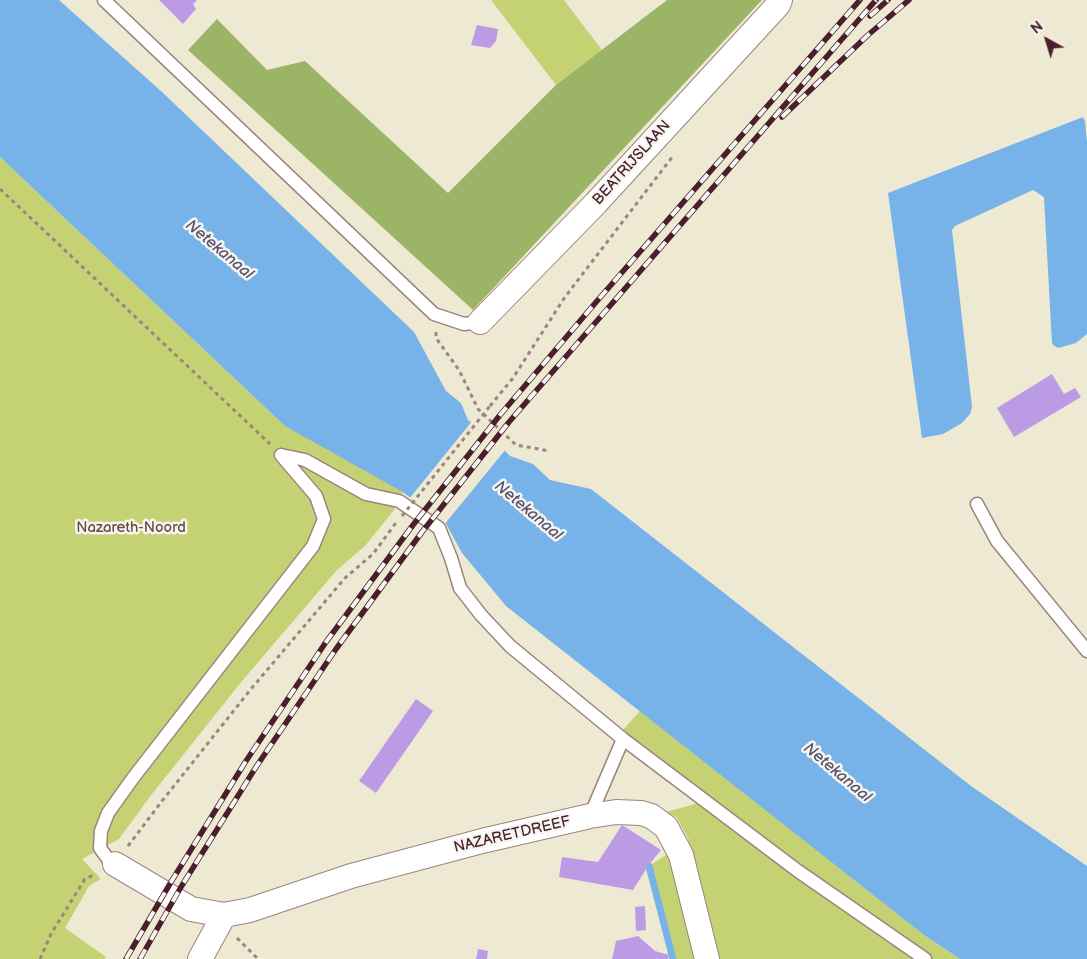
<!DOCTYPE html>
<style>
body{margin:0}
#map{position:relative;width:1087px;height:959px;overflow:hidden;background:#ede9d3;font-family:"Balsamiq Sans",sans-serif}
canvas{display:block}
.north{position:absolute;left:1022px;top:15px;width:50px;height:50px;-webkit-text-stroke:4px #f6f6f2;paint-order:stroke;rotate:321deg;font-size:14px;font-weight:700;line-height:20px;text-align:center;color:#4a1f2b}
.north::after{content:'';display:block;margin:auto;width:18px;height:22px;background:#4a1f2b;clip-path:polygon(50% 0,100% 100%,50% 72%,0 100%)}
</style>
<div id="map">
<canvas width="1087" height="959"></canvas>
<div class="north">N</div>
</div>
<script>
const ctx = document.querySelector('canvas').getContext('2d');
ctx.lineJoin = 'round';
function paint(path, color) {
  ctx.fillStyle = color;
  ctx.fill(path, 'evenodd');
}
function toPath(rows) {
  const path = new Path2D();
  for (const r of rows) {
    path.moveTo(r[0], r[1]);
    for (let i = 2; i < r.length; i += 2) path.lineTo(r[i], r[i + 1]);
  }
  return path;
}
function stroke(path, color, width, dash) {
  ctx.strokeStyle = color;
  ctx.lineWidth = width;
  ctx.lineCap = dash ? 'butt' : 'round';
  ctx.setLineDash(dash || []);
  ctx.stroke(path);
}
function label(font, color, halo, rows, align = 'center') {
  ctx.font = font + ' "Balsamiq Sans",sans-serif';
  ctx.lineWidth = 5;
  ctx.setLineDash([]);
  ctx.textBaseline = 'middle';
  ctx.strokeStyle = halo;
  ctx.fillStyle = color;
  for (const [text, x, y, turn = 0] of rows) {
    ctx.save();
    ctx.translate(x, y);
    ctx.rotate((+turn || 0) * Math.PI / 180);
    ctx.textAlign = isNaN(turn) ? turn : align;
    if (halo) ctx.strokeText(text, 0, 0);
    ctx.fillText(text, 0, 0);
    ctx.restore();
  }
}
paint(toPath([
 [491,0,564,0,602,50,556,85],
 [0,157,285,426,406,486,394,510,365,546,337,570,242,681,152,794,119,839,82,859,101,879,89,886,65,928,106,957,104,959,0,959],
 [640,711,924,935,960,959,673,959,649,866,689,840,677,818,666,812,710,800,622,731]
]), '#c5d273');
paint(toPath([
 [667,0,762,0,473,310,188,50,217,19,267,70,305,61,448,193,556,85]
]), '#9cb465');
paint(toPath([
 [0,0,59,0,162,92,414,332,446,391,461,403,468,420,491,437,510,456,533,464,550,480,591,489,971,786,1087,866,1087,959,960,959,924,935,506,606,462,553,445,522,401,491,285,426,0,157],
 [1083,117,1085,121,1087,142,1087,334,1076,343,1058,348,1052,344,1044,197,1033,190,955,226,952,230,972,407,970,414,962,423,943,434,922,438,888,193]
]), '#77b2e8');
paint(toPath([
 [473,420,492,435,506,449,444,525,409,499]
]), '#ede9d3');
stroke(toPath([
 [649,866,673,959]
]), '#77b2e8', 7);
paint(toPath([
 [159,0,197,0,193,4,196,9,183,24],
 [477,25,498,29,496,41,490,48,471,45],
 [1052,374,1064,394,1075,388,1081,397,1014,437,997,408],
 [416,699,433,711,376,793,359,781],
 [622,825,661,850,648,866,633,890,559,877,562,857,598,862],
 [645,906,646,930,636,931,635,907],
 [638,936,655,951,669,955,668,959,612,959,616,941],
 [478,949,488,951,487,959,476,959]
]), '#bc9be5');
const lane = toPath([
 [104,0,434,314,464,324,480,322],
 [281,455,305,460,366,494,399,501,439,528,451,558,460,588,481,615,510,646,623,739,798,871,925,959],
 [977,504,997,541,1087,651],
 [590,816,623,739],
 [115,864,108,859,100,848,101,831,108,813,133,778,313,546,324,519,316,496,281,455]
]);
const street = toPath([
 [480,322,596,203,778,5,780,0],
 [115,864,191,909,224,915,250,910,351,876,482,841,590,816,616,812,641,813,651,816,666,827,681,855,707,959],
 [200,959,224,915]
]);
stroke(lane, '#9c847f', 15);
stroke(street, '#9c847f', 26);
stroke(toPath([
 [0,189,270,444],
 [436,332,436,338,459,370,478,409,516,445,550,451],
 [490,406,513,378,565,297,673,156],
 [128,846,162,801,251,689,345,578,373,554,398,520],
 [237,938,258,959],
 [40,959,51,934,85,879,96,874]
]), '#9c847f', 3, [4, 4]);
stroke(lane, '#fff', 12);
stroke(street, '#fff', 24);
const rail = toPath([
 [870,16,888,0],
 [782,117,868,35,909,0],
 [126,959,171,882,246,761,326,642,413,525,500,415,597,301,860,0],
 [140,959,181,887,256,767,336,649,422,532,509,422,876,0]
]);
stroke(rail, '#4a1f2b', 5.5);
stroke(rail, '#f6f6f2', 4, [11]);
stroke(toPath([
 [402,516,490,406]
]), '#9c847f', 3, [4, 4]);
label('15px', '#4a1f2b', '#f6f6f2', [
 ["BEATRIJSLAAN",632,163,-48],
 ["NAZARETDREEF",512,835,-13]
]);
label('15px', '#694c3d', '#f6f6f2', [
 ["Nazareth-Noord",131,528]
]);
label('italic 16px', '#5a526d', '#f6f6f2', [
 ["Netekanaal",219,250,40],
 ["Netekanaal",528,511,40],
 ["Netekanaal",837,773,40]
]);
</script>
